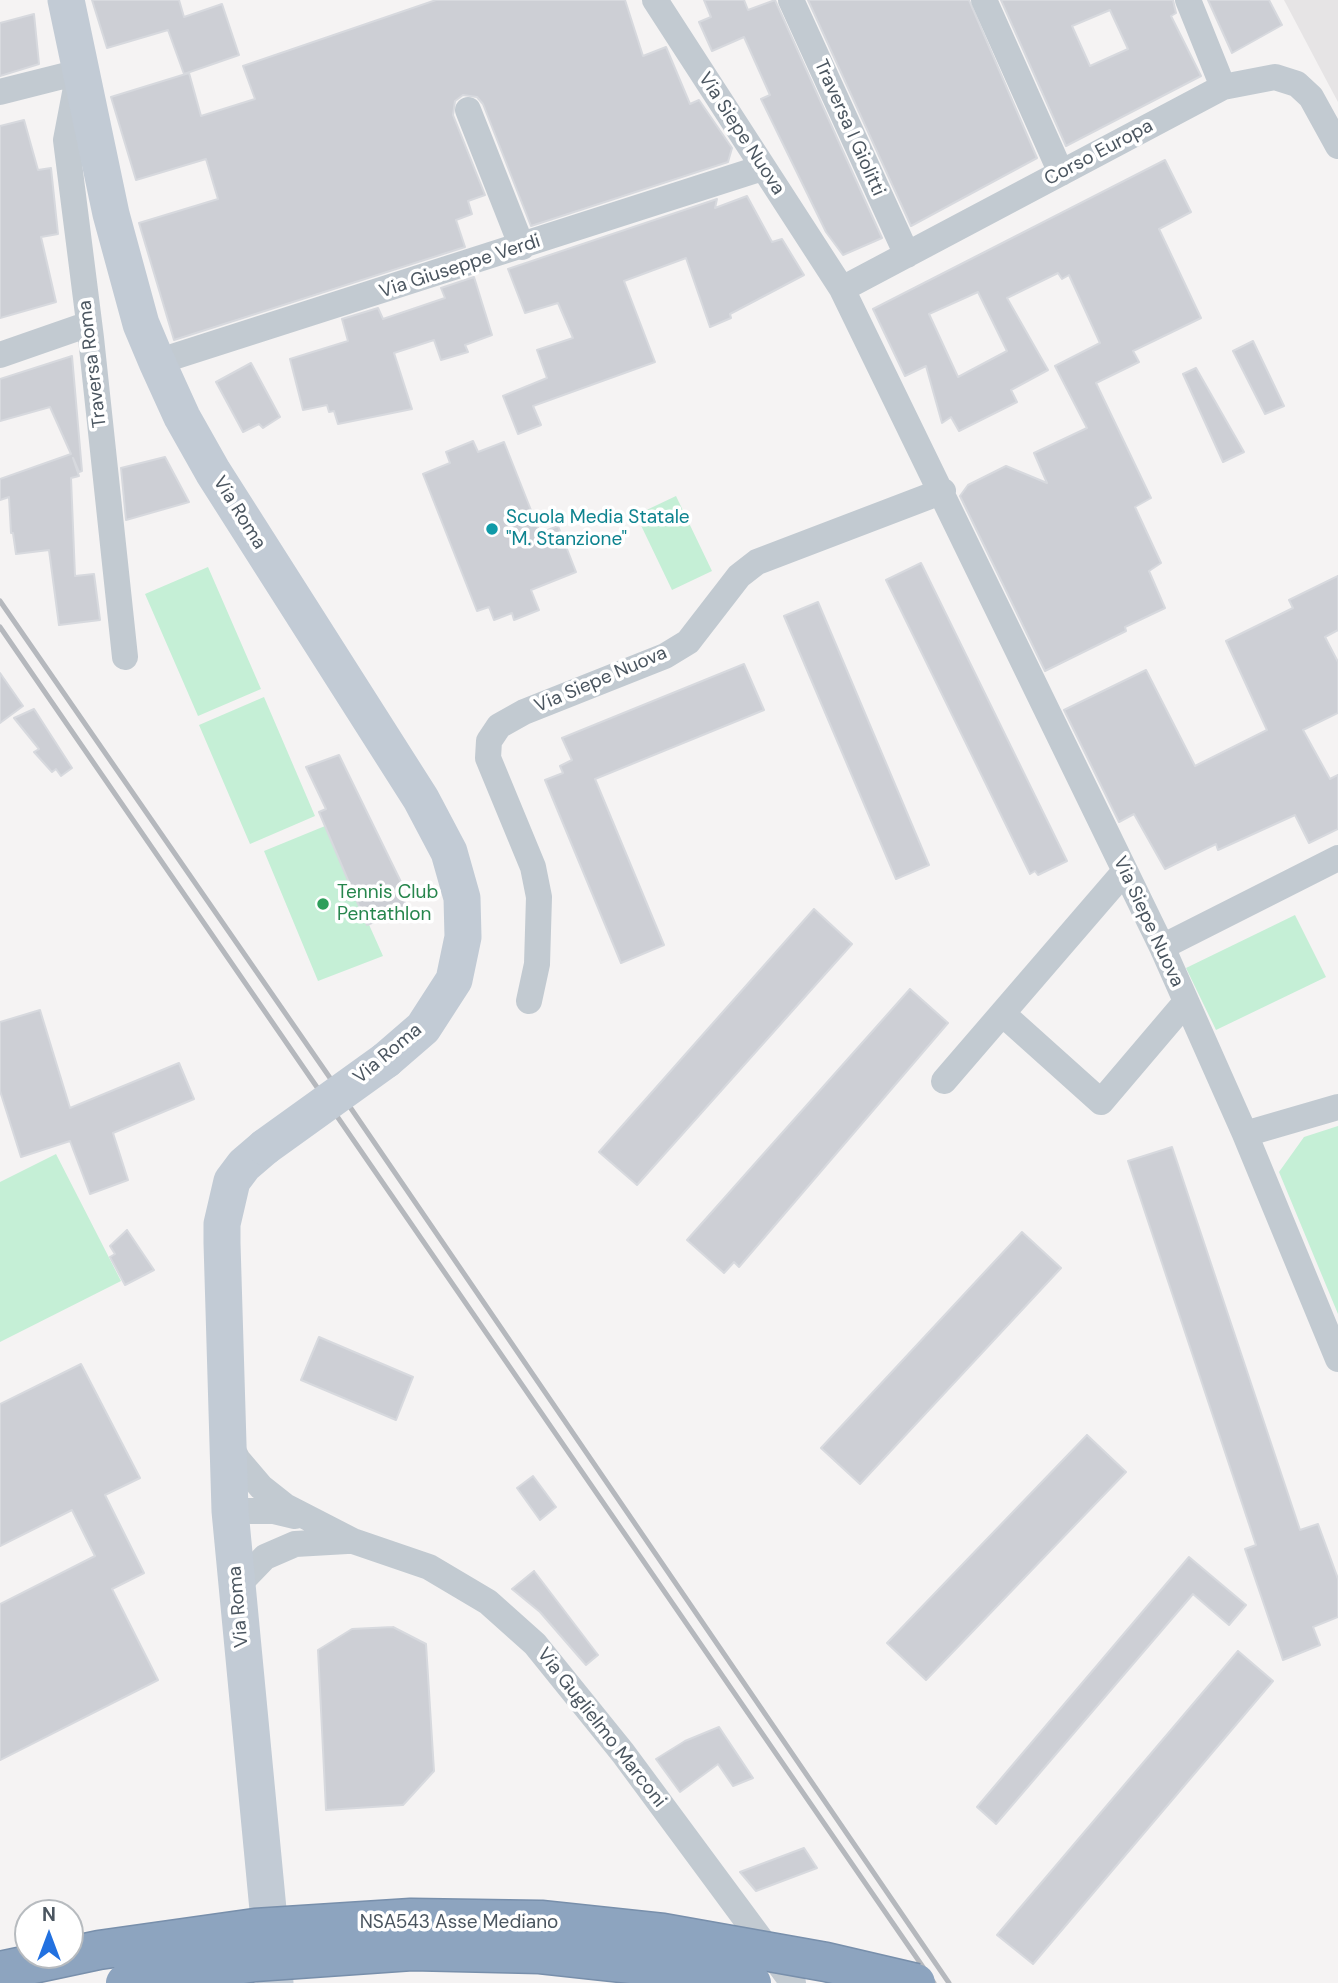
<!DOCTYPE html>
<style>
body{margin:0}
#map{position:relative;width:1338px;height:1983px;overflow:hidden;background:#f5f3f3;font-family:"DM Sans",sans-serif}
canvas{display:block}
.north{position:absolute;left:14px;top:1899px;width:70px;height:70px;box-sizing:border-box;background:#fff;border:2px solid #b7bbbf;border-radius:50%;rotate:0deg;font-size:19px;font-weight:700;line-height:28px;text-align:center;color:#4b5660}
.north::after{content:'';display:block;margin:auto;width:24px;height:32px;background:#2271e0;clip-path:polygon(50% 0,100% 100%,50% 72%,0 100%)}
</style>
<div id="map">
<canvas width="1338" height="1983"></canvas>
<div class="north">N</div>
</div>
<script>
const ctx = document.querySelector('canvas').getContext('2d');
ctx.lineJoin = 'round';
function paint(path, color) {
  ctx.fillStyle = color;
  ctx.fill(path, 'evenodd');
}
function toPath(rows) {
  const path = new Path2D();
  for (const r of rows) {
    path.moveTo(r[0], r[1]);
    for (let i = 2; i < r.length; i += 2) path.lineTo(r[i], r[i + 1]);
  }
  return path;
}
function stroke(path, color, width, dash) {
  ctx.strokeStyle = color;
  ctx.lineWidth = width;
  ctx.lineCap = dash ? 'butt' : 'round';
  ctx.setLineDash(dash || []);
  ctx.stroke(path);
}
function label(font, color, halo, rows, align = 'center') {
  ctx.font = font + ' "DM Sans",sans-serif';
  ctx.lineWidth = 7;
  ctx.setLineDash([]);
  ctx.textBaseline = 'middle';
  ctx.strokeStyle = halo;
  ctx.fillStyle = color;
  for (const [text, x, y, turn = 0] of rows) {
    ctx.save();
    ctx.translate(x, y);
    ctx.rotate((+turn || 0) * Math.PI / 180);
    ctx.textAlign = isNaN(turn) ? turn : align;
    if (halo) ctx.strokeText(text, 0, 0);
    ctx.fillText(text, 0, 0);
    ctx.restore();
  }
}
paint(toPath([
 [1284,0,1338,0,1338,102,1322,72]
]), '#e6e4e5');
paint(toPath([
 [676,496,712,571,672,590,636,515],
 [208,567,261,689,198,716,145,594],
 [264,697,315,816,250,844,199,725],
 [325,826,383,956,318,981,264,851],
 [1295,915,1326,977,1216,1030,1186,968],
 [1338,1126,1338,1314,1279,1172,1304,1137],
 [56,1154,121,1281,0,1342,0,1182]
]), '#c5efd6');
const building = toPath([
 [92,0,179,0,184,17,222,4,239,55,184,74,168,30,107,48,92,0],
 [436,0,625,0,643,56,666,47,690,104,699,100,732,148,728,162,531,226,483,104,477,97,463,95,455,101,453,115,485,195,468,201,472,214,456,220,465,247,174,340,139,223,218,199,206,159,136,180,111,97,189,73,201,116,255,99,243,66,436,0],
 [704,0,744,0,748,10,775,0,882,238,843,255,826,232,761,99,770,95,744,37,712,51,699,22,711,17,704,0],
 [808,0,969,0,1037,158,911,226,808,0],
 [1001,0,1173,0,1176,13,1171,16,1201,76,1066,146,1001,0],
 [1110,10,1128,49,1090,66,1072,26,1110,10],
 [1208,0,1269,0,1282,25,1232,53,1208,0],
 [34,14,39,64,0,76,0,23,34,14],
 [24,120,38,170,51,168,58,234,41,237,56,302,0,318,0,126,24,120],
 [1165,160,1191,212,1159,229,1201,318,1133,351,1139,362,1096,383,1151,498,1135,507,1161,563,1149,571,1165,608,1125,627,1126,631,1045,671,960,496,968,485,1006,466,1047,483,1034,453,1087,428,1055,366,1100,343,1069,275,1062,279,1058,273,1007,298,1048,370,1011,390,1017,402,959,431,951,417,942,423,926,366,905,376,873,309,1165,160],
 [978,292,1007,351,958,377,929,314,978,292],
 [747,196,772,242,782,239,804,275,730,314,731,318,710,327,686,258,624,281,655,362,533,406,541,425,518,434,503,396,547,378,537,350,573,338,558,303,525,313,508,269,717,199,715,208,747,196],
 [474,277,492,335,465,345,468,352,441,360,434,340,394,353,412,409,338,424,334,411,329,412,327,405,303,410,290,359,348,341,342,319,378,308,383,319,445,298,441,288,474,277],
 [1253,341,1284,406,1265,414,1233,351,1253,341],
 [72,356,82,471,79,472,73,458,79,476,71,478,75,576,94,574,100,620,59,625,49,550,16,554,13,533,11,533,9,497,0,500,0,479,71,454,50,407,0,421,0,379,72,356],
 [251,363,280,417,263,428,259,424,243,432,216,382,251,363],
 [1196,368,1244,452,1223,462,1183,374,1196,368],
 [473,441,478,452,504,442,540,533,558,526,576,572,531,590,539,610,514,620,512,613,494,620,489,607,477,611,423,474,450,463,446,452,473,441],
 [165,457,189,502,126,520,121,468,165,457],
 [921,563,1067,861,1038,875,1035,871,1030,874,886,580,921,563],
 [1338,576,1338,630,1325,637,1338,662,1338,713,1303,730,1330,779,1338,775,1338,829,1309,843,1295,815,1218,850,1216,844,1165,869,1134,814,1119,822,1064,710,1146,670,1195,766,1267,730,1226,641,1293,608,1289,600,1338,576],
 [818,602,929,865,896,879,784,616,818,602],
 [744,664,764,710,595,779,664,945,621,963,545,780,563,773,560,766,572,760,562,738,744,664],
 [0,673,23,706,0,723,0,673],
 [34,709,72,768,61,776,56,769,52,772,34,752,39,749,14,718,34,709],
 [339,755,401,882,406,909,367,925,319,812,326,809,306,767,339,755],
 [814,909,852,944,637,1185,599,1152,814,909],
 [910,989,948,1023,739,1267,734,1262,724,1273,687,1240,910,989],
 [40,1010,70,1108,179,1063,194,1099,113,1133,128,1180,90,1194,70,1141,21,1157,0,1091,0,1022,40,1010],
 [1172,1147,1300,1530,1318,1524,1338,1579,1338,1617,1313,1627,1320,1645,1283,1660,1245,1549,1256,1545,1128,1161,1172,1147],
 [127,1230,154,1270,125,1285,110,1257,115,1254,110,1246,127,1230],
 [1022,1232,1061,1268,860,1484,821,1448,1022,1232],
 [319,1337,413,1377,396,1420,301,1380,319,1337],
 [81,1364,140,1478,105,1495,144,1573,112,1589,158,1680,0,1760,0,1604,95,1556,72,1510,0,1546,0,1404,81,1364],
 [1087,1435,1126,1472,926,1680,887,1643,1087,1435],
 [533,1476,556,1507,540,1520,517,1488,533,1476],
 [1189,1557,1246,1605,1229,1625,1193,1594,996,1824,977,1807,1189,1557],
 [534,1571,598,1655,586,1665,540,1612,512,1589,534,1571],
 [393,1627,426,1644,434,1771,403,1805,326,1810,318,1650,352,1629,393,1627],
 [1238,1651,1273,1681,1033,1964,997,1935,1238,1651],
 [719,1727,753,1778,733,1786,718,1764,680,1792,656,1759,685,1741,719,1727],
 [804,1848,817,1868,756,1891,740,1872,804,1848]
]);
paint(building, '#cdcfd5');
stroke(building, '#d7d9de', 2);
stroke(toPath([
 [655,0,842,289,1162,947,1245,1134,1338,1359],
 [791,0,907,255],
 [984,0,1061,173],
 [1188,0,1223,87],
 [0,92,79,72,66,140,91,338,125,657],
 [468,110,522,247],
 [842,289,1223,87,1275,77,1297,84,1311,97,1338,146],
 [0,355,89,324],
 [157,362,762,168],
 [1162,947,1338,858],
 [529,1001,537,964,539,897,533,867,488,758,489,741,499,726,524,712,665,656,688,642,739,576,757,562,943,491],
 [1004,1015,1101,1102,1186,1002],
 [944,1081,1125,871],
 [1245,1134,1338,1107],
 [228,1441,238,1460,261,1487,285,1506,353,1541,429,1567,488,1602,535,1644,623,1753,793,1983],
 [230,1511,274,1511,295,1516],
 [237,1586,265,1557,295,1544,347,1541]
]), '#c2cad1', 26);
stroke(toPath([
 [66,0,111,214,141,324,157,362,182,417,213,472,421,799,449,852,462,898,463,937,454,980,423,1028,386,1060],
 [265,1147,244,1165,232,1181,222,1224,222,1243,230,1511,275,1983]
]), '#c2cbd5', 37);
stroke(toPath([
 [0,601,337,1088,949,1983],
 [0,627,934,1983]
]), '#b5b8bd', 5);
const highwayBridge = toPath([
 [0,1971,99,1950,255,1928,411,1918,541,1920,663,1933,826,1962,916,1983],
 [125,1983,255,1962,412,1951,540,1954,658,1967,752,1983]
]);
stroke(highwayBridge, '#788fab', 41, []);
stroke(toPath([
 [265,1147,386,1060]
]), '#c2cbd5', 37);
stroke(highwayBridge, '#8da4bf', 38);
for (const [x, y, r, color] of [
 [492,529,7,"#0f9aa8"],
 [323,904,7,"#2e9e5b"]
]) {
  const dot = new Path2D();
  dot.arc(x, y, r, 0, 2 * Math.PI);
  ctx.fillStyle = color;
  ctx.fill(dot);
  stroke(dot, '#fff', 2.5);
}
label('19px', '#4b5660', '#fff', [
 ["Traversa I Giolitti",849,128,66],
 ["Via Siepe Nuova",741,134,57],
 ["Corso Europa",1099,153,-28],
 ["Via Giuseppe Verdi",460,267,-18],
 ["Traversa Roma",93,364,-97],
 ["Via Roma",239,513,58],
 ["Via Siepe Nuova",601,680,-23],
 ["Via Siepe Nuova",1148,922,65],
 ["Via Roma",388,1054,-40],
 ["Via Roma",239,1607,-95],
 ["Via Guglielmo Marconi",601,1728,52],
 ["NSA543 Asse Mediano",459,1923]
]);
label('19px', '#0d838f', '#fff', [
 ["Scuola Media Statale",506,518],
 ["\"M. Stanzione\"",506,540]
], 'left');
label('19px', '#27864d', '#fff', [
 ["Tennis Club",337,893],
 ["Pentathlon",337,915]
], 'left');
</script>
